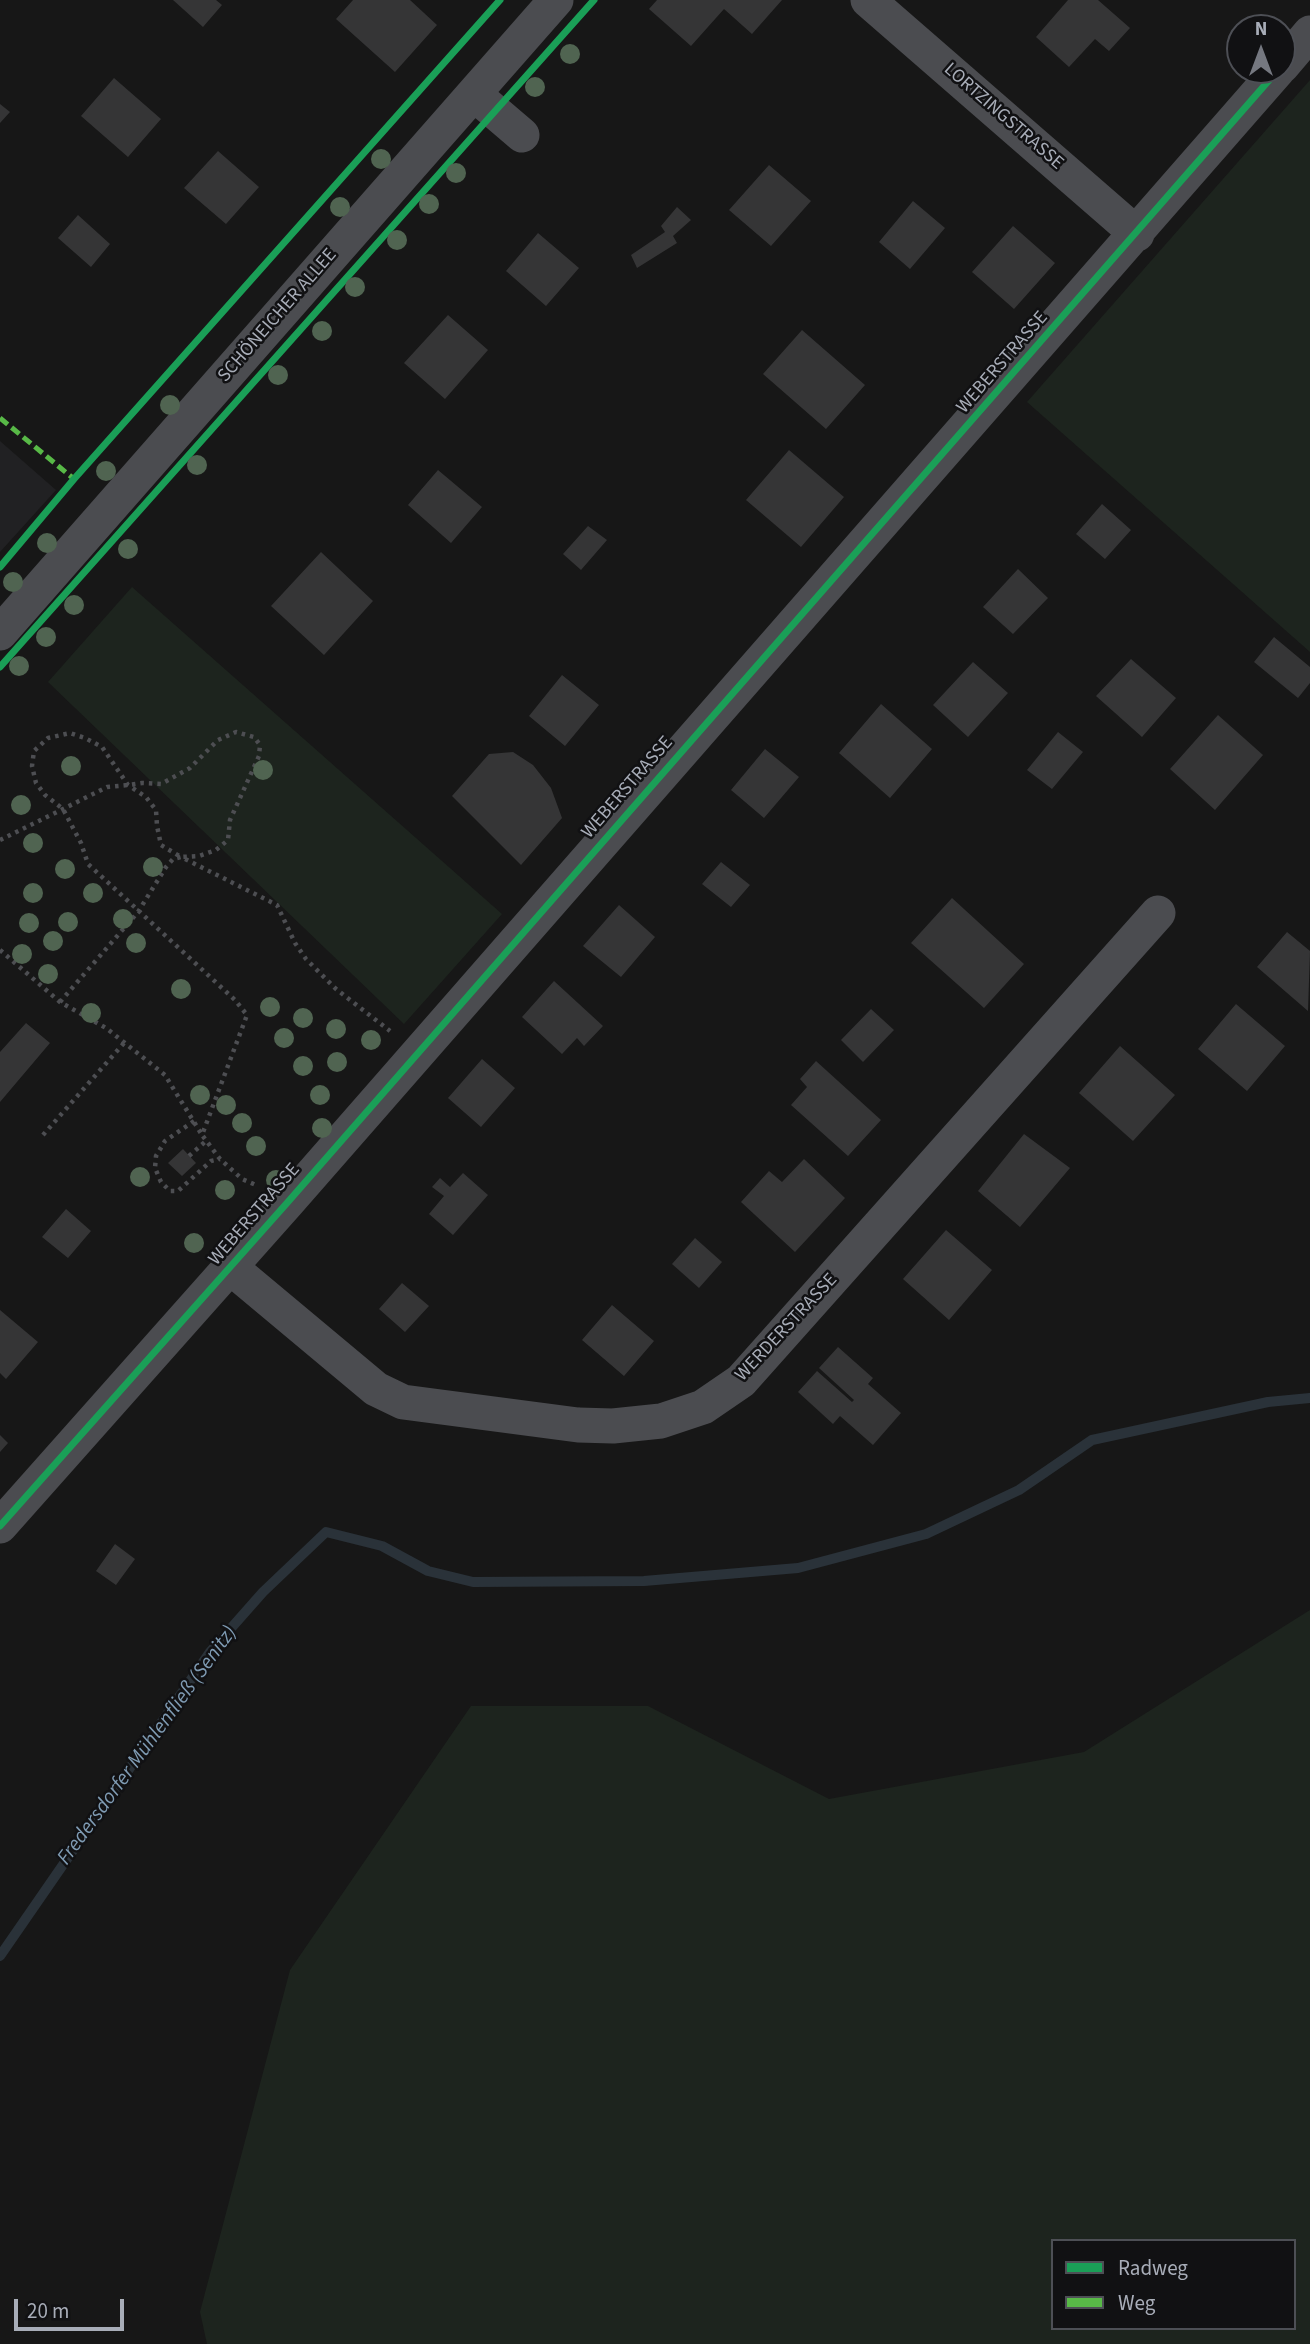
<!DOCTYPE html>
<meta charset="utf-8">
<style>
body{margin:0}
#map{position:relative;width:1310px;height:2344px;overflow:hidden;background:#171717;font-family:"Source Sans 3",sans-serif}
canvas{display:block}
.legend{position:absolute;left:1051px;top:2239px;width:245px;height:91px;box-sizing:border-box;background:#111113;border:2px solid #4d4f55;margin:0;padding:9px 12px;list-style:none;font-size:21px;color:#a8adb8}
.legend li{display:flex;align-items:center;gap:14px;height:35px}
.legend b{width:35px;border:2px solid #4d4f55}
.north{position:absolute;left:1226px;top:14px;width:70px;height:70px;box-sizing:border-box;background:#111113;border:2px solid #4d4f55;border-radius:50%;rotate:0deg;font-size:19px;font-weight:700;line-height:28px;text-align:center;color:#a8adb8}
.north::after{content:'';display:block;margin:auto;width:24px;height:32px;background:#757880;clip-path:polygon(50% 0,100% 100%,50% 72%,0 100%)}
.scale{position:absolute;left:14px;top:2299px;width:110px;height:32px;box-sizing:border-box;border:4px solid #a8adb8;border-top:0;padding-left:9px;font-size:21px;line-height:24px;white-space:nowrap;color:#a8adb8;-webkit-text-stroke:5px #111113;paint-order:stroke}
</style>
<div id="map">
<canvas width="1310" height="2344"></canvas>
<ul class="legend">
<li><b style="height:9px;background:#1a9f57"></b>Radweg</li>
<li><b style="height:9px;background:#58b947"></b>Weg</li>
</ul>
<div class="north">N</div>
<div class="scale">20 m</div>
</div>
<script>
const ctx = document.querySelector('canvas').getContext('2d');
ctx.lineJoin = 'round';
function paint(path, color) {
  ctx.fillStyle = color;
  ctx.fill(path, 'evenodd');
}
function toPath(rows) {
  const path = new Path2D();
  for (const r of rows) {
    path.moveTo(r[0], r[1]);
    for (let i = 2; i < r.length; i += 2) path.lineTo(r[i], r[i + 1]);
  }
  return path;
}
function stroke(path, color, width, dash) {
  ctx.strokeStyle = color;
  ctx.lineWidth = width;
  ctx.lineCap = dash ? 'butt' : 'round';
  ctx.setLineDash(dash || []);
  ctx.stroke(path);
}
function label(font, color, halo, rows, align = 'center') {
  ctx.font = font + ' "Source Sans 3",sans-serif';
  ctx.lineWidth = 5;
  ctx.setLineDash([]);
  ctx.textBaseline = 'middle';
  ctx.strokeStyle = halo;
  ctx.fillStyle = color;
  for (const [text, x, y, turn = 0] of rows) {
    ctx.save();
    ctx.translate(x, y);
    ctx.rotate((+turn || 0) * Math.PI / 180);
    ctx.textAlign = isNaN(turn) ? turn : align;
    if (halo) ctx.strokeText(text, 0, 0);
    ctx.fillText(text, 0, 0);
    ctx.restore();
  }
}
paint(toPath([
 [0,441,56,490,0,552]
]), '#212123');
paint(toPath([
 [1310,80,1310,652,1027,402],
 [132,587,502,914,404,1024,48,682],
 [1310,1610,1310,2344,207,2344,200,2312,290,1970,471,1706,648,1706,829,1799,1084,1752],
 [1053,2241,1294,2241,1294,2328,1053,2328]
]), '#1d241e');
stroke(toPath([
 [0,1956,210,1652,263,1592,326,1532,382,1546,428,1571,473,1582,644,1581,798,1568,926,1534,1019,1490,1092,1440,1268,1402,1310,1398]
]), '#2a3239', 10);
paint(toPath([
 [173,0,216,0,222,5,203,27],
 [353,0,410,0,437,25,395,72,336,19],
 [657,0,782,0,752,34,724,9,691,46,649,9],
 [1068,0,1098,0,1130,28,1109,51,1095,39,1069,67,1036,37],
 [114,78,161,119,128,157,81,116],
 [0,104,10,112,0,123],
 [218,151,259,187,226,224,184,188],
 [769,165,811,201,771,246,729,210],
 [913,201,945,228,910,269,879,242],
 [677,207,691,220,673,236,677,243,637,268,631,255,665,232,661,226],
 [78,215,110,244,91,267,58,238],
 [1013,226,1055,263,1014,309,972,272],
 [538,233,579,268,546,306,506,271],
 [448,315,488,350,445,399,404,363],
 [802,330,865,385,826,429,763,374],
 [789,450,844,497,801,547,746,500],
 [438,470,482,507,451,543,408,505],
 [1102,504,1131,530,1105,559,1076,534],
 [588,526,607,540,581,570,563,554],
 [321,552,373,601,324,655,271,606],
 [1018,569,1048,598,1013,634,983,607],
 [1274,637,1310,667,1310,683,1298,698,1254,662],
 [1131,659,1176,698,1142,737,1096,696],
 [973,662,1008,693,968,737,933,705],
 [562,675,599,705,565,746,529,716],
 [881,704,932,749,890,798,839,753],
 [1218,715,1263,755,1215,810,1170,769],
 [1058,732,1083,752,1052,789,1027,770],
 [765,749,799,777,764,818,731,790],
 [513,752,533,765,551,788,562,818,521,865,452,796,489,754],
 [721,862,750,885,731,907,702,884],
 [952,898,1024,964,984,1008,911,943],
 [619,905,655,937,621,977,583,946],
 [1287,932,1310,951,1308,1011,1257,967],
 [554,981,603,1026,584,1046,577,1038,562,1054,522,1017],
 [1236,1004,1285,1046,1247,1091,1198,1049],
 [871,1009,894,1030,863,1062,841,1040],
 [26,1023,50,1043,0,1102,0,1052],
 [1120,1046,1175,1095,1133,1141,1079,1093],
 [482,1059,515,1088,481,1127,448,1098],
 [816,1061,881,1120,848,1156,791,1105,807,1087,800,1079],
 [1024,1134,1070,1168,1020,1227,978,1191],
 [183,1149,196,1163,182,1176,168,1163],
 [804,1159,845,1198,795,1252,741,1202,769,1171,782,1182],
 [463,1173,488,1195,453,1235,429,1214,444,1196,432,1187,440,1178,450,1187],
 [66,1209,91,1231,68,1258,42,1237],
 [946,1230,992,1270,949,1320,903,1279],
 [695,1238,722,1262,699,1288,672,1264],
 [402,1283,429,1306,405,1332,379,1309],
 [612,1305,654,1341,624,1376,582,1340],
 [0,1310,38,1342,6,1379,0,1373],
 [838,1347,873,1378,868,1384,901,1413,873,1445,840,1416,833,1424,798,1392,817,1371,852,1402,854,1400,819,1368],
 [0,1435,8,1443,0,1452],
 [115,1544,135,1559,116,1585,96,1571]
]), '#353536');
stroke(toPath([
 [0,840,63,809,107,787,128,785,142,783,161,784,190,768,218,740,236,732,254,737,260,745,259,756,230,820,228,840,216,850,199,856,181,857,161,845,157,826,156,810,146,797,128,785,102,747,85,738,70,733,48,738,34,751,32,766,36,783,45,795,63,809,81,843,88,864,235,1000,247,1015,202,1135,220,1159,242,1179,256,1185],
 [0,950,60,1002,106,1028,165,1075,202,1135],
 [60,1002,138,912,166,867,173,859,181,857,277,905,295,943,306,959,336,989,390,1031],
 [194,1121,165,1141,156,1156,155,1168,161,1182,170,1191,178,1191,211,1161,220,1159],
 [43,1135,124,1043],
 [189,1156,206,1141]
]), '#4d4e52', 4.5, [3.5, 5]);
stroke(toPath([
 [868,0,1137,234],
 [1282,66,1310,33],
 [474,94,522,135],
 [0,633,556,0],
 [230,1267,376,1389,403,1402,578,1425,613,1426,661,1421,703,1407,741,1381,1158,913],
 [0,1526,287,1203,1278,70]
]), '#4b4c50', 35);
stroke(toPath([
 [0,418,74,479]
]), '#58b947', 5, [10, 5]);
stroke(toPath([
 [0,567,74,479,500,0],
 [0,667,594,0],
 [0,1526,287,1203,1278,70]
]), '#1a9f57', 7);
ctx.fillStyle = '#506451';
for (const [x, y] of [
 [570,54],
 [535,87],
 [381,159],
 [456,173],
 [429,204],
 [340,207],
 [397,240],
 [355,287],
 [322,331],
 [278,375],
 [170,405],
 [197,465],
 [106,471],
 [47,543],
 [128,549],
 [13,582],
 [74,605],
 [46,637],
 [19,666],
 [71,766],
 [263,770],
 [21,805],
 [33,843],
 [153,867],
 [65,869],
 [33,893],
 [93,893],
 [123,919],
 [68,922],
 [29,923],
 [53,941],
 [136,943],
 [22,954],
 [48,974],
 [181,989],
 [270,1007],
 [91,1013],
 [303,1018],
 [336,1029],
 [284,1038],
 [371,1040],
 [337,1062],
 [303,1066],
 [200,1095],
 [320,1095],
 [226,1105],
 [242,1123],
 [322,1128],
 [256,1146],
 [140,1177],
 [276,1180],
 [225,1190],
 [194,1243]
]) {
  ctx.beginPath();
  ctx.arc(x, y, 10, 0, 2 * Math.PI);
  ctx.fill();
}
label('19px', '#a8adb8', '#111113', [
 ["LORTZINGSTRASSE",1003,117,41],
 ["SCHÖNEICHER ALLEE",278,316,-49],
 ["WEBERSTRASSE",1003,363,-49],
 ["WEBERSTRASSE",628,788,-49],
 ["WEBERSTRASSE",255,1215,-49],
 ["WERDERSTRASSE",787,1328,-47]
]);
label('italic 21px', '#7f9bb3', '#111113', [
 ["Fredersdorfer Mühlenfließ (Senitz)",148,1746,-54]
]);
</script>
